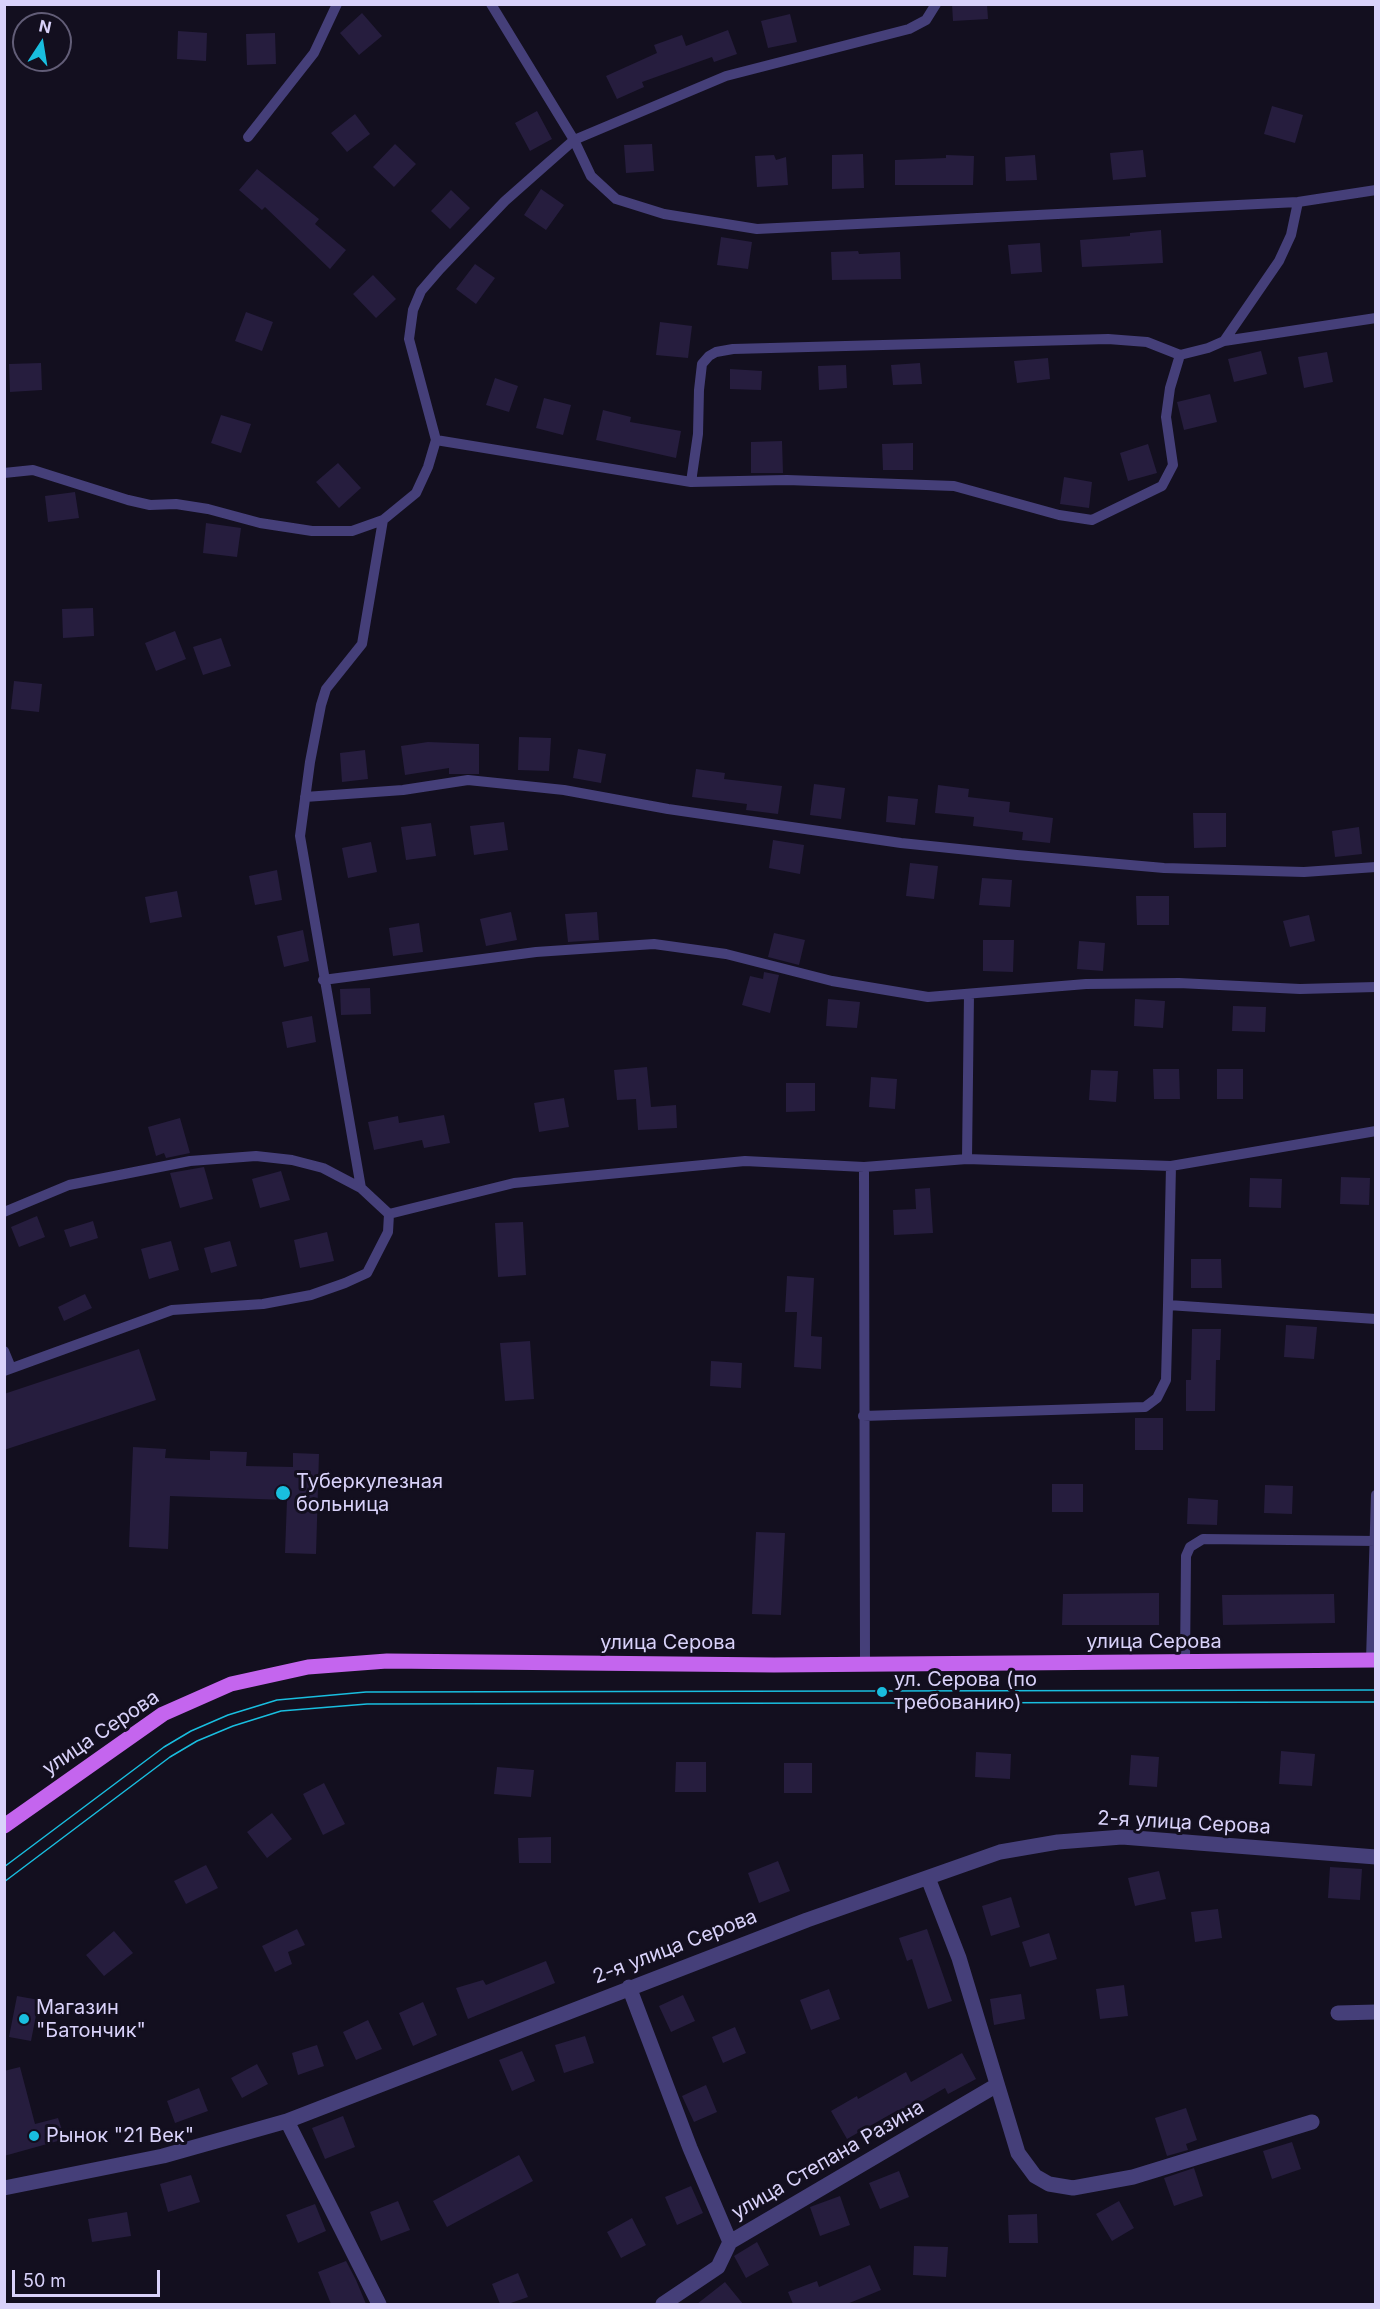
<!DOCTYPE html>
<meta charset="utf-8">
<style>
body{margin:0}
#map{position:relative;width:1380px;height:2309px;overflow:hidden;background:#130f1f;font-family:Inter,sans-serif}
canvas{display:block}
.frame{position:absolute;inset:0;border:6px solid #d9d2fa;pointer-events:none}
.north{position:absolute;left:12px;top:12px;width:60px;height:60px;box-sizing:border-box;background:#130f1f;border:2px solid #625d77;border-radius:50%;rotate:12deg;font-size:16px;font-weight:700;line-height:24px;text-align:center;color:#d9d2fa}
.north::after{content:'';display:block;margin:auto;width:21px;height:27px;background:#19bedf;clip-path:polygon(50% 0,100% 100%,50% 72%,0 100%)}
.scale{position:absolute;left:12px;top:2270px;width:148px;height:27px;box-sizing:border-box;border:3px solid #d9d2fa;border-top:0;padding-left:8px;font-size:18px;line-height:21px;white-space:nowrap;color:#d9d2fa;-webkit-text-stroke:4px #130f1f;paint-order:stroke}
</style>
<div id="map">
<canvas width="1380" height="2309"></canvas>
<div class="frame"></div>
<div class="north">N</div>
<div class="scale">50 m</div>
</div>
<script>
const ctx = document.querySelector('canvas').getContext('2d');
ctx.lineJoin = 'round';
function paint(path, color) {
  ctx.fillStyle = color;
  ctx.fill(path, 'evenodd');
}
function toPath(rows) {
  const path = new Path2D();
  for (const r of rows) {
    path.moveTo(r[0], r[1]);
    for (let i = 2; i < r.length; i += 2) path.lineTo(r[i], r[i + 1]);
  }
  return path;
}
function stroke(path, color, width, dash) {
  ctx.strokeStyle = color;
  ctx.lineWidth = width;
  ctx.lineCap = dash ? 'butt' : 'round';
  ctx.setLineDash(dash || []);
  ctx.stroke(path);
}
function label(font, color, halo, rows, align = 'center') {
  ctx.font = font + ' Inter,sans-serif';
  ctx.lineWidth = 6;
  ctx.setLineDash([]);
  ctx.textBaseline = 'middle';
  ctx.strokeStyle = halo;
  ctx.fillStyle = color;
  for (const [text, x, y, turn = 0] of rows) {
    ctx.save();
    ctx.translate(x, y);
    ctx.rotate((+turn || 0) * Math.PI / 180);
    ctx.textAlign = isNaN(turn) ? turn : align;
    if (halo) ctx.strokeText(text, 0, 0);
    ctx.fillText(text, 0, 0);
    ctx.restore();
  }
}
paint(toPath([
 [952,4,987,4,988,19,953,21],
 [362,13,382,36,359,55,340,33],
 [790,14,797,42,768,48,761,21],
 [728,30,737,54,714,62,712,57,642,82,644,87,617,99,606,76,657,53,654,45,682,35,686,46],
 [178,31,207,33,206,61,177,59],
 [275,33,276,64,247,65,246,34],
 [1272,106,1303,115,1295,143,1264,134],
 [537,111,552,139,530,151,515,123],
 [355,114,370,134,347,152,331,133],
 [395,144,416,164,394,187,373,167],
 [652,144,654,171,626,173,624,145],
 [1143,150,1146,177,1113,180,1110,153],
 [863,154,864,188,832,189,832,155],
 [774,155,776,160,786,157,788,185,757,187,755,156],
 [946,155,974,156,973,185,895,185,895,160,946,158],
 [1035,155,1037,180,1006,181,1005,157],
 [257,169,319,219,315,224,346,250,330,269,265,207,262,210,239,190],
 [541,189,564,205,546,230,524,215],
 [451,190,470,208,450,229,431,211],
 [1161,230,1163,263,1082,267,1080,240,1130,236,1130,233],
 [721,237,752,242,748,269,717,265],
 [1040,243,1042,272,1011,274,1008,245],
 [858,251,859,254,900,252,901,279,832,280,831,252],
 [475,264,495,278,476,304,456,289],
 [373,275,396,299,376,318,353,294],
 [246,312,273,322,262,351,235,341],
 [660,322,692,326,688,358,656,355],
 [1261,351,1267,374,1234,382,1228,359],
 [1327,352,1333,382,1304,388,1298,357],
 [1048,358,1050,379,1017,383,1014,361],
 [41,363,42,390,10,392,9,364],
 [920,363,922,384,893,385,891,365],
 [846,365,847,388,819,390,818,366],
 [730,369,762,371,761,390,730,389],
 [495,378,518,386,509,412,486,405],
 [1210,394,1217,422,1184,430,1177,402],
 [544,398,571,405,563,435,536,428],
 [603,410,631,417,630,422,681,431,676,458,596,440],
 [221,415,251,424,241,453,211,443],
 [782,441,783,473,751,473,751,442],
 [913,443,913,470,883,470,882,444],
 [1148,444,1157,473,1128,481,1120,453],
 [338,463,361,488,339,508,316,482],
 [1064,477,1092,482,1089,508,1060,504],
 [75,492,79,518,48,522,45,496],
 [206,523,241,528,237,557,203,553],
 [93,608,94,636,63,638,62,609],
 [175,631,186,659,156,671,145,643],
 [221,638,231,666,203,675,193,647],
 [14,681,42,684,39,712,11,709],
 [519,737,551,738,549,771,518,770],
 [428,742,479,744,479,774,449,774,449,768,405,775,401,746],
 [578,749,606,754,601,783,573,778],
 [365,750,368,779,342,782,340,753],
 [696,769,725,773,724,779,782,786,778,814,746,810,747,804,692,797],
 [814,784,845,788,841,819,810,815],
 [938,785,969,789,968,797,1010,802,1009,812,1053,818,1050,843,1022,840,1023,832,973,826,974,817,935,813],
 [888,796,918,799,915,825,886,822],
 [1193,813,1226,813,1226,847,1194,848],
 [504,822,508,850,474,855,470,826],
 [431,823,436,856,406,860,401,827],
 [1359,827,1362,854,1335,857,1332,831],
 [773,840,804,845,800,874,769,868],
 [371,842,377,872,348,878,342,848],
 [910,863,938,866,934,899,906,896],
 [277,870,282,900,255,905,249,876],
 [982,878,1012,880,1010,907,979,905],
 [177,891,182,917,150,923,145,897],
 [1136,896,1169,896,1169,925,1137,925],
 [511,912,517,940,486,946,480,919],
 [597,912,599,940,568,942,565,914],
 [1309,915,1315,941,1290,947,1283,921],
 [419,923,423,952,393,956,389,928],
 [303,930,309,961,284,967,277,936],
 [774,933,805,940,799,965,768,957],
 [983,940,1014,940,1013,972,983,971],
 [1079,941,1105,943,1103,971,1077,969],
 [764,972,779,975,770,1013,742,1005,750,976,763,979],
 [370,988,371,1014,341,1015,340,989],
 [828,999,860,1002,857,1028,826,1026],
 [1135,999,1165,1001,1163,1028,1134,1026],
 [1233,1006,1266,1007,1265,1032,1232,1031],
 [312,1016,316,1042,287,1048,282,1022],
 [647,1067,651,1107,676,1105,677,1128,638,1130,636,1099,617,1100,614,1070],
 [1153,1069,1179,1069,1180,1099,1154,1099],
 [1217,1069,1243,1069,1243,1099,1217,1099],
 [1091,1070,1118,1071,1116,1102,1089,1100],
 [871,1077,897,1079,895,1109,869,1107],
 [786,1083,815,1083,815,1111,786,1112],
 [564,1098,569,1127,539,1132,534,1103],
 [444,1115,450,1143,424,1148,422,1140,374,1150,368,1122,398,1116,399,1123],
 [180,1118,190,1153,166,1158,164,1153,156,1156,148,1127],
 [204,1167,213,1199,180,1208,170,1173],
 [281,1171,290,1200,260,1208,252,1179],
 [1341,1177,1370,1178,1369,1205,1340,1204],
 [1250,1178,1282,1179,1281,1208,1249,1207],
 [930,1188,933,1233,894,1235,893,1210,916,1209,915,1189],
 [37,1216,45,1237,19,1247,11,1227],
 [93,1221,98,1238,70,1247,64,1230],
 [523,1222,526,1275,498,1277,495,1223],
 [327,1232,334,1261,300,1268,294,1240],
 [171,1241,179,1270,149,1279,141,1249],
 [230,1241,237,1266,211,1273,204,1248],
 [1191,1259,1221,1259,1222,1288,1191,1288],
 [787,1276,814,1278,811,1336,822,1337,821,1369,794,1367,797,1312,785,1312],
 [85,1294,92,1308,64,1321,58,1307],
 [1286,1325,1317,1327,1314,1359,1284,1357],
 [1192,1329,1221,1329,1220,1360,1216,1360,1215,1411,1186,1411,1186,1380,1191,1380],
 [530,1341,534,1399,505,1401,500,1343],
 [139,1349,156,1400,4,1450,4,1394],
 [711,1361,742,1363,741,1388,710,1386],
 [1135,1418,1163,1418,1163,1450,1135,1450],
 [133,1447,166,1449,165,1458,210,1460,210,1451,247,1452,246,1466,293,1467,293,1453,319,1454,316,1554,285,1553,287,1500,170,1496,168,1549,129,1547],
 [1052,1484,1083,1484,1083,1512,1052,1512],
 [1265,1485,1293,1486,1292,1514,1264,1513],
 [1188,1498,1218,1500,1217,1525,1187,1524],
 [756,1532,785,1533,781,1615,752,1614],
 [1159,1593,1159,1625,1062,1625,1063,1594],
 [1334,1594,1335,1623,1223,1625,1222,1595],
 [1281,1751,1315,1754,1312,1786,1279,1784],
 [976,1752,1011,1754,1010,1779,975,1777],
 [1131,1755,1159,1757,1157,1787,1129,1785],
 [676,1762,706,1762,706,1792,675,1792],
 [784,1763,812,1763,812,1793,784,1793],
 [497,1767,534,1770,531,1797,494,1794],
 [324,1783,345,1824,323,1835,303,1794],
 [272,1813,292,1839,267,1858,247,1832],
 [551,1837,551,1863,519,1863,518,1838],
 [778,1861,790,1891,759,1903,748,1873],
 [206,1865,218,1888,186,1904,174,1881],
 [1330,1867,1362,1869,1360,1900,1328,1898],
 [1159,1871,1166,1899,1135,1906,1128,1878],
 [1011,1897,1020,1927,991,1936,982,1906],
 [1218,1909,1222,1938,1195,1942,1191,1912],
 [297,1929,305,1945,288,1952,292,1964,275,1972,262,1946],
 [927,1929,952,2001,928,2009,912,1959,907,1961,899,1938],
 [114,1931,133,1953,104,1976,86,1955],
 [1049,1933,1057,1959,1030,1967,1022,1942],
 [546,1961,555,1983,468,2019,456,1988,483,1980,486,1985],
 [1124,1985,1128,2016,1100,2019,1096,1989],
 [829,1989,840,2019,811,2030,800,2000],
 [1021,1994,1025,2019,994,2025,990,1999],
 [683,1995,695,2021,671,2032,659,2006],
 [17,1996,39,2000,31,2041,9,2037],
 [423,2002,437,2035,413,2046,399,2013],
 [368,2020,382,2049,356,2060,343,2032],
 [735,2027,746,2053,723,2063,712,2037],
 [585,2036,594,2063,564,2073,555,2045],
 [317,2045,324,2066,298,2075,292,2053],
 [522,2051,535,2081,512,2091,499,2060],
 [962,2053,976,2079,948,2094,945,2088,900,2114,898,2110,847,2139,831,2111,857,2096,858,2099,906,2072,911,2082],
 [257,2064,268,2084,242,2098,231,2078],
 [20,2067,35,2124,58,2118,65,2139,4,2156,4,2071],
 [706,2085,717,2112,694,2122,682,2096],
 [199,2088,208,2111,175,2123,167,2101],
 [1186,2108,1197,2140,1186,2144,1188,2150,1167,2156,1155,2118],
 [343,2116,355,2147,325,2159,312,2128],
 [1292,2142,1301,2169,1272,2179,1263,2151],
 [519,2155,533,2181,447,2227,433,2201],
 [1194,2168,1203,2196,1174,2206,1164,2178],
 [899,2171,909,2197,880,2209,869,2183],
 [191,2175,200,2202,168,2212,160,2184],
 [691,2186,703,2213,677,2225,665,2197],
 [840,2196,850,2225,820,2236,810,2207],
 [398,2201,410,2230,381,2241,370,2212],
 [1119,2201,1134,2228,1112,2241,1096,2214],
 [315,2204,326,2231,298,2243,286,2215],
 [127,2212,131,2236,92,2242,88,2219],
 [1037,2214,1038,2243,1009,2243,1008,2215],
 [632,2218,646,2245,621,2258,607,2232],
 [757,2242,769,2265,746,2278,734,2256],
 [914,2246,948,2247,946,2277,913,2275],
 [346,2261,356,2280,366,2304,331,2304,318,2272],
 [870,2265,881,2290,847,2304,793,2304,788,2292,817,2281,819,2287],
 [518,2273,528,2297,508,2304,500,2304,492,2284],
 [725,2282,743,2304,697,2304]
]), '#261d3e');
stroke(toPath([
 [491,4,574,140,591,176,616,199,664,214,757,229,1298,202,1376,190],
 [248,137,314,53,337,4],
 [1224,341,1376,318],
 [436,440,691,482,698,434,699,390,702,364,709,356,716,352,733,349,1108,339,1147,342,1180,355,1208,348,1224,341,1279,261,1291,235,1298,202],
 [4,473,33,470,128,500,150,505,176,504,208,509,260,523,312,531,352,531,383,520,416,493,428,467,436,440,409,339,413,310,421,291,440,269,505,201,574,140,726,76,909,29,926,20,936,4],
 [691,482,787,480,954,486,1059,515,1092,520,1162,486,1173,465,1166,417,1170,388,1180,355],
 [305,797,403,790,468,780,564,790,668,809,901,843,1017,855,1164,868,1304,872,1376,867],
 [323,980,536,952,654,944,726,954,832,981,928,997,1086,984,1179,983,1300,989,1376,987],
 [967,1159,969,994],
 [1171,1166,1376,1131],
 [361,1188,300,836,310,762,321,705,326,689,362,644,383,520],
 [4,1212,69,1185,190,1161,256,1156,292,1160,323,1168,361,1188,389,1214],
 [4,1351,11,1368],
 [4,1371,172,1310,263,1304,311,1295,345,1283,367,1273,388,1232,389,1214,514,1183,745,1161,864,1167],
 [863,1416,1145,1407,1157,1398,1166,1380,1168,1305],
 [1371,1660,1376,1495],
 [865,1663,864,1167,967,1159,1171,1166,1168,1305,1376,1319],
 [1185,1663,1186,1556,1190,1547,1203,1539,1376,1541]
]), '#453f79', 10);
stroke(toPath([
 [928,1878,959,1958,1018,2153,1035,2176,1049,2184,1073,2188,1133,2177,1312,2122],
 [629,1987,690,2148,730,2242],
 [1338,2013,1376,2012],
 [287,2121,379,2304],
 [4,2188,163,2156,287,2121,807,1920,1000,1852,1058,1842,1122,1837,1376,1857],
 [663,2304,718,2267,730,2242,997,2085]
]), '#453f79', 15);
stroke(toPath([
 [4,1826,163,1714,231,1684,308,1667,387,1661,774,1665,1376,1660]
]), '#c465ee', 15);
stroke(toPath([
 [4,1867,164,1747,191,1731,228,1715,277,1700,366,1692,1376,1690],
 [4,1882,170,1757,197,1741,233,1726,281,1711,367,1704,1376,1702]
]), '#19bedf', 1.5);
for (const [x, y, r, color] of [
 [283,1493,8,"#19bedf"],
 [882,1692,6,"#19bedf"],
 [24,2019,6,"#19bedf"],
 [34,2136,6,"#19bedf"]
]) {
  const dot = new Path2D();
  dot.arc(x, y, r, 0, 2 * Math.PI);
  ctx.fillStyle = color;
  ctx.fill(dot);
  stroke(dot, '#130f1f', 2);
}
label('20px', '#d9d2fa', '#130f1f', [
 ["Туберкулезная",296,1482],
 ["больница",296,1505],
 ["ул. Серова (по",894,1680],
 ["требованию)",894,1703],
 ["Магазин",36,2008],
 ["\"Батончик\"",36,2031],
 ["Рынок \"21 Век\"",46,2136]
], 'left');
label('20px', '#d9d2fa', '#130f1f', [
 ["улица Серова",1154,1642],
 ["улица Серова",668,1643],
 ["улица Серова",101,1733,-34],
 ["2-я улица Серова",1184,1823,3],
 ["2-я улица Серова",675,1947,-21],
 ["улица Степана Разина",828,2160,-30]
]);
</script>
